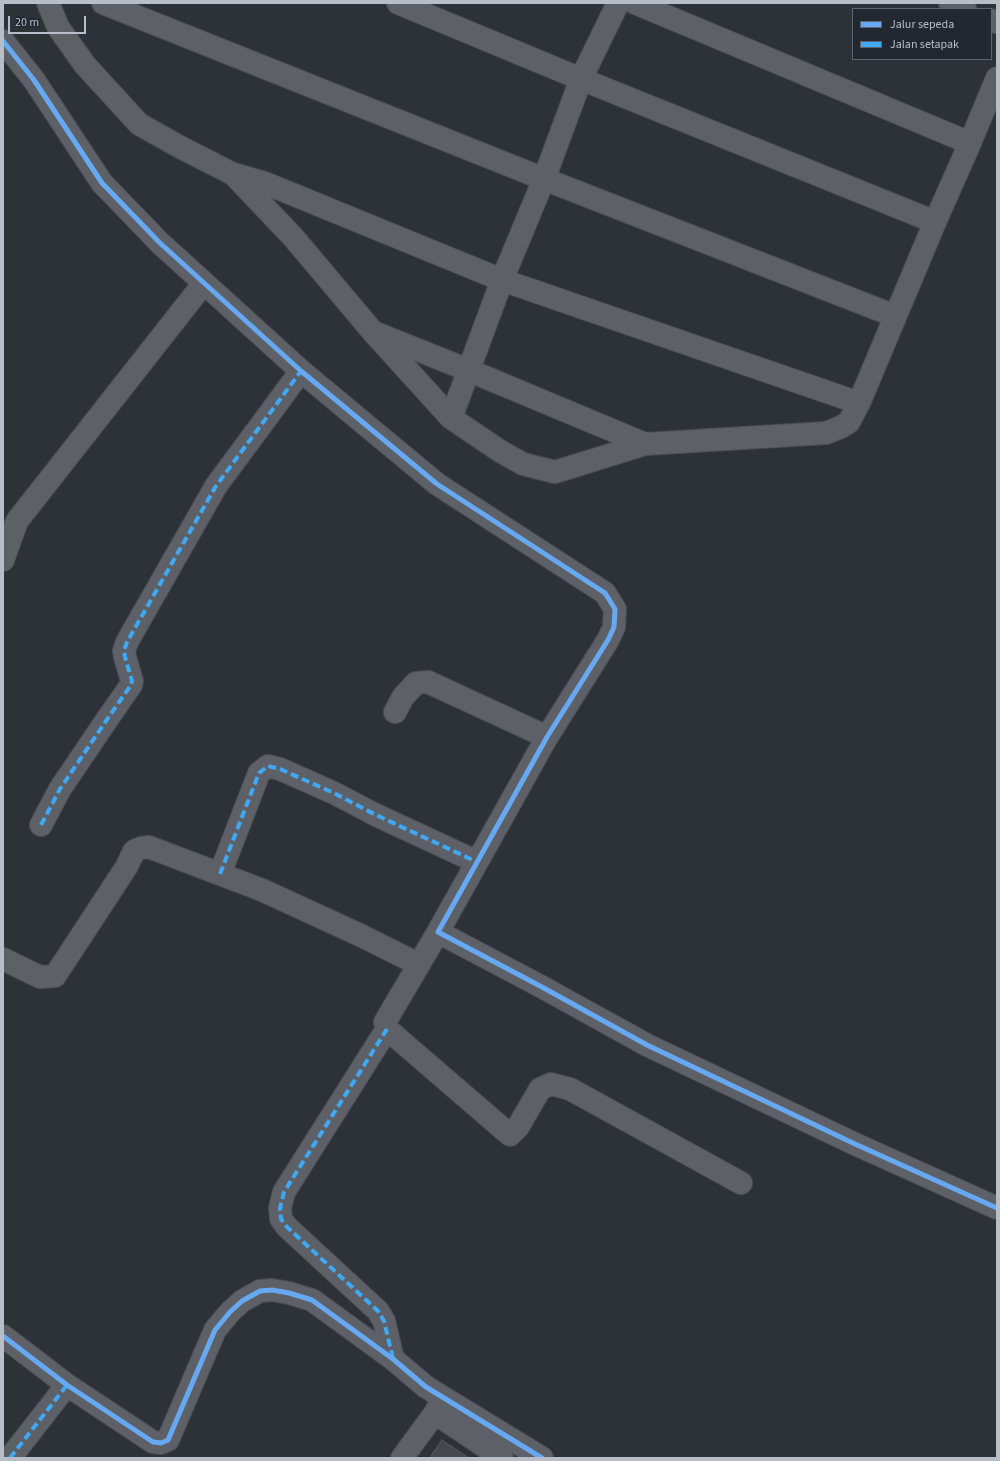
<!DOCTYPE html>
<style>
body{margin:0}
#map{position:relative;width:1000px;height:1461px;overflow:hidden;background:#2d3238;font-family:"Source Sans 3",sans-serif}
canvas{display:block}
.frame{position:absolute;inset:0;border:4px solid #b8bec8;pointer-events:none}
.legend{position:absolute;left:852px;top:8px;width:140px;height:52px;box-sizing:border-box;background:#212832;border:1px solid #5d646e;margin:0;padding:5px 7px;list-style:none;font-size:12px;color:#b8bec8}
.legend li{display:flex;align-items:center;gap:8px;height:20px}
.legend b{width:20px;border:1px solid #5d646e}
.scale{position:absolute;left:8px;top:16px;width:78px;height:18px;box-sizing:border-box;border:2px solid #b8bec8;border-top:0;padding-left:5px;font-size:12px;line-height:14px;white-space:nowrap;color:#b8bec8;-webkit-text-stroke:3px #212832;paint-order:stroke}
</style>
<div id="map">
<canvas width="1000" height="1461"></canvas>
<div class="frame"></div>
<ul class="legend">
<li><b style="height:5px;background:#66a8f1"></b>Jalur sepeda</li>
<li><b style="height:5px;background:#3fa9f5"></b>Jalan setapak</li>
</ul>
<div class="scale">20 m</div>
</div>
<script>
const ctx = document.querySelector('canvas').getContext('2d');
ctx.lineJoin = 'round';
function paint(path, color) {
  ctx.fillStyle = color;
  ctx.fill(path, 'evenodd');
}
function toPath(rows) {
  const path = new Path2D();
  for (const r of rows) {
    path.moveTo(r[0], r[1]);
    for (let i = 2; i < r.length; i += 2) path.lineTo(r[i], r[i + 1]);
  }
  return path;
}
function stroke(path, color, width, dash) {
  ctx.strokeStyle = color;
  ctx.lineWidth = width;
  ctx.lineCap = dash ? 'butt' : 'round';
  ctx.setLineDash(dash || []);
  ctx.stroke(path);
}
const building = toPath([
 [442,1440,469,1458,431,1458,430,1457,442,1440]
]);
paint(building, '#45494e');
stroke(building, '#55595f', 1);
const minor = toPath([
 [48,3,58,27,85,65,139,124,180,147,233,174,293,237,373,332,451,418,500,451,523,464,555,472,645,444,826,433,841,427,849,422,859,403,935,222,970,143,997,78],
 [103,3,544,179,895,316],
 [398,3,581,79,935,222],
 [635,3,970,143],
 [950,3,965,9],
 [991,20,997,22],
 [3,41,34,80,102,183,160,243,301,371,437,484,605,593,615,609,614,627,608,640,547,737,438,932,542,987,647,1045,855,1144,997,1208],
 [234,174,265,183,502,280,859,403],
 [378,334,468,370,645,444],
 [451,418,502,280,544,179,581,79,618,3],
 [3,560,17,521,204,283],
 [395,712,403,697,416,683,428,682,547,737],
 [41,825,60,789,108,718,131,685,132,681,125,657,124,651,127,642,216,486,301,371],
 [220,874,259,773,268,766,280,769,334,793,374,814,477,862],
 [438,932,385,1022,387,1029,510,1135,518,1127,540,1089,551,1084,570,1089,741,1183],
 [3,959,40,977,55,976,127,866,134,851,141,848,149,847,262,890,362,936,418,964],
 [387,1029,284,1192,280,1208,281,1219,287,1227,378,1311,384,1321,393,1359],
 [3,1336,67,1385,153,1442,161,1443,168,1440,215,1330,230,1312,242,1301,260,1291,272,1290,289,1293,312,1300,393,1359,426,1387,542,1458],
 [435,1413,502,1458],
 [10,1458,67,1385],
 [402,1458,435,1413,441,1401]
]);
stroke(minor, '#4b4e53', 24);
stroke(minor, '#5d6066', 22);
stroke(toPath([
 [41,825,60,789,108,718,131,685,132,681,125,657,124,651,127,642,216,486,301,371],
 [220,874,259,773,268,766,280,769,334,793,374,814,477,862],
 [387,1029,284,1192,280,1208,281,1219,287,1227,378,1311,384,1321,393,1359],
 [10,1458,67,1385]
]), '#3fa9f5', 4, [8, 4]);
stroke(toPath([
 [3,41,34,80,102,183,160,243,301,371,437,484,605,593,615,609,614,627,608,640,547,737,438,932,542,987,647,1045,855,1144,997,1208],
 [3,1336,67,1385,153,1442,161,1443,168,1440,215,1330,230,1312,242,1301,260,1291,272,1290,289,1293,312,1300,393,1359,426,1387,542,1458]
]), '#66a8f1', 5);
</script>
